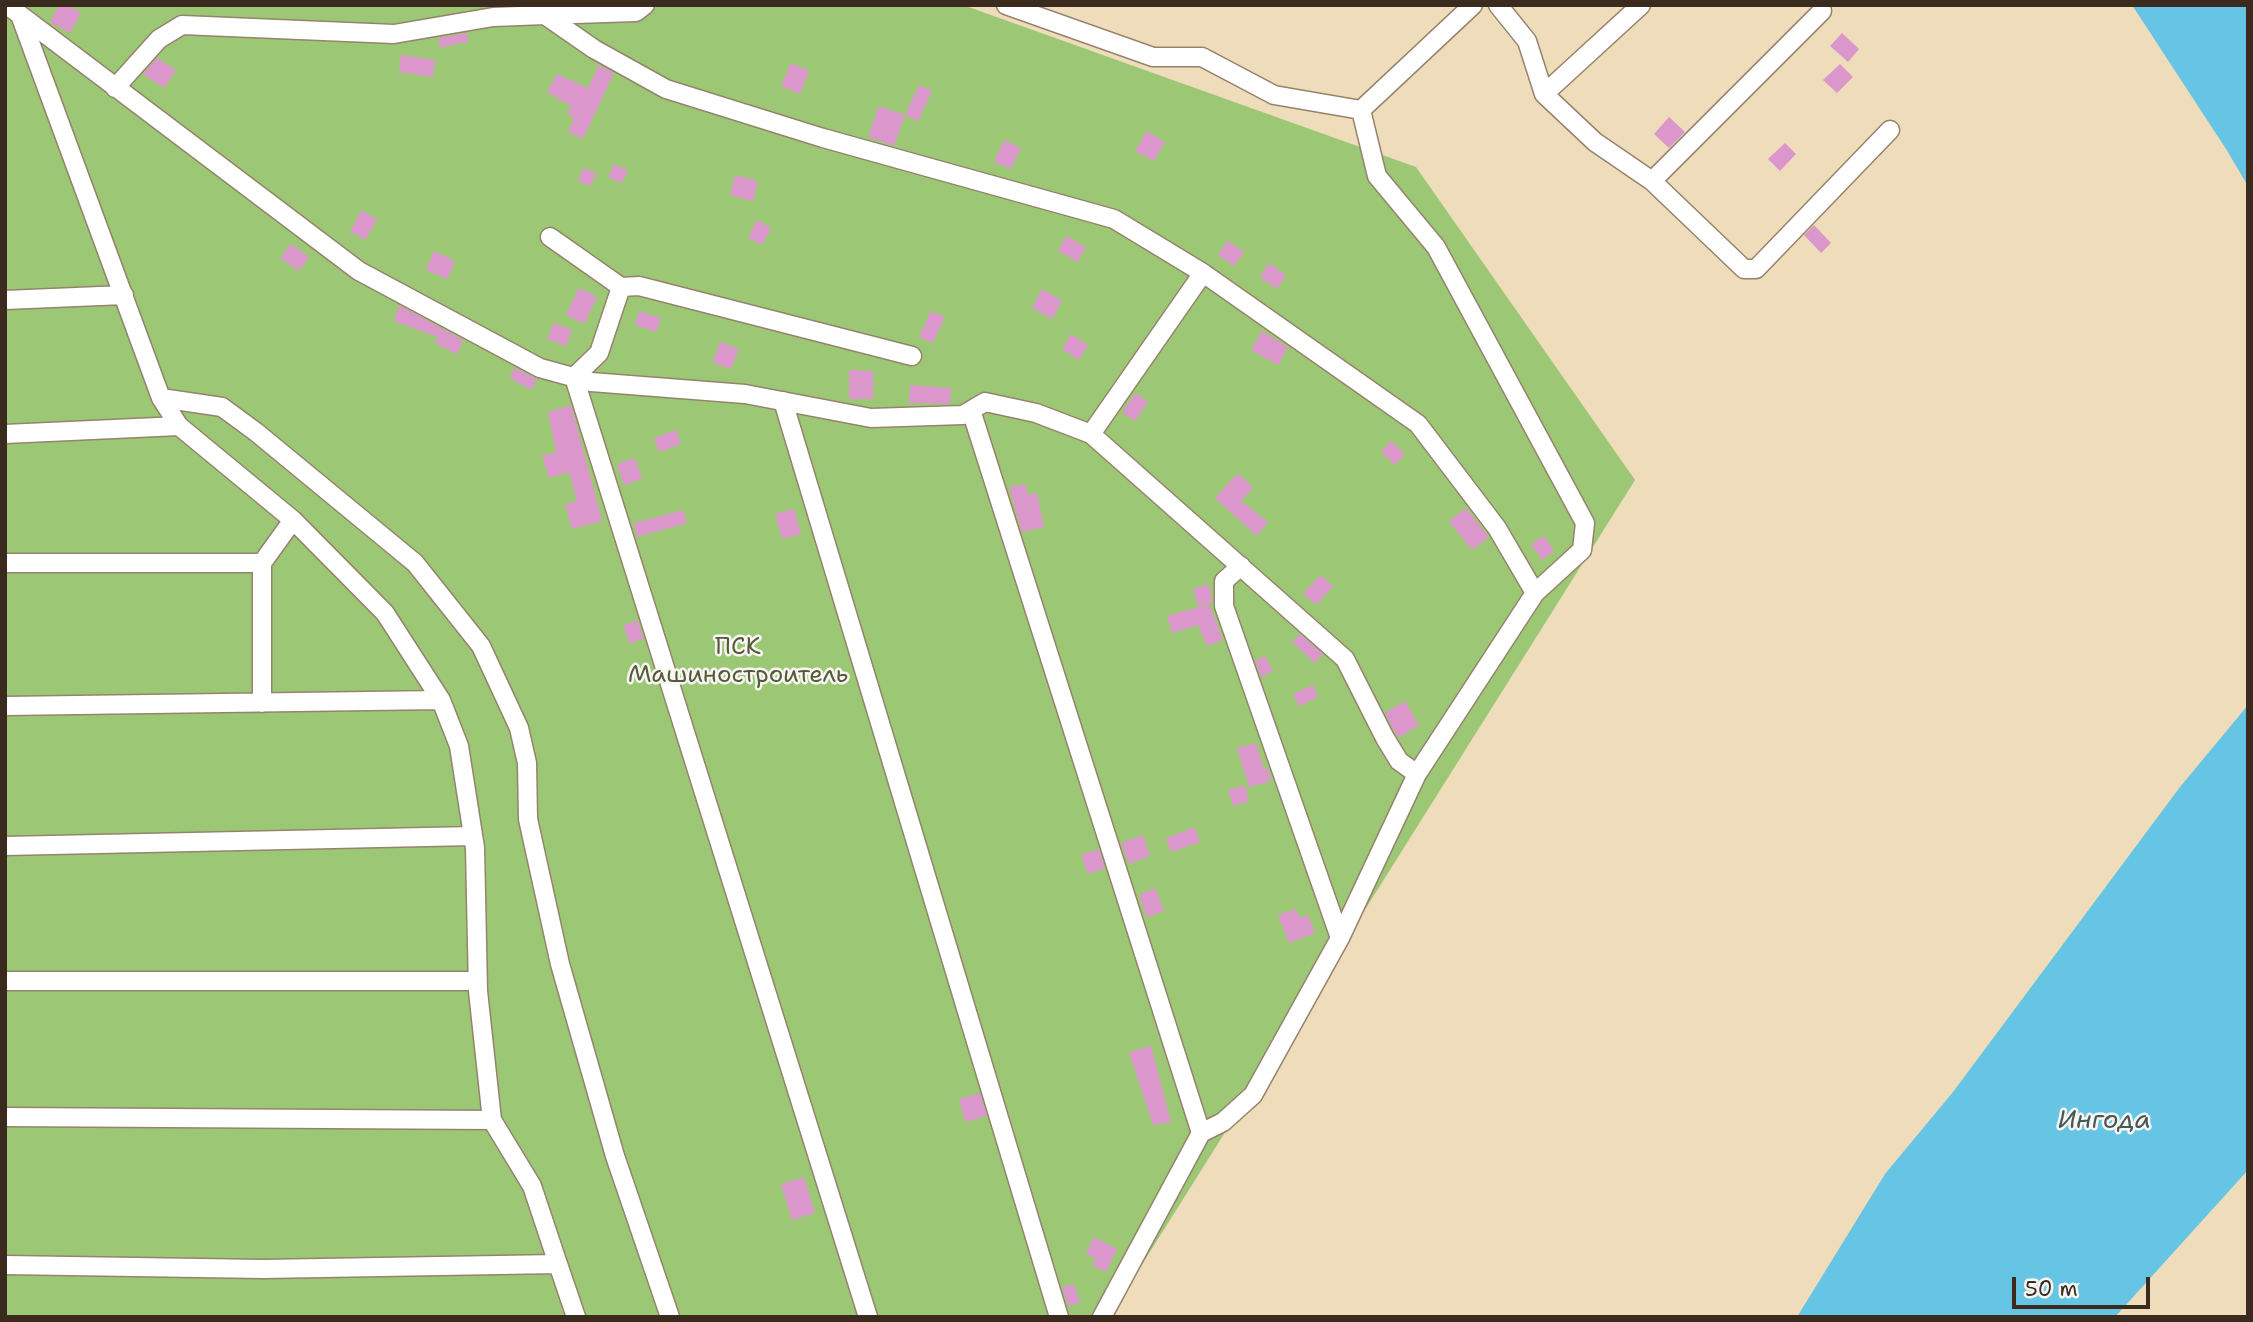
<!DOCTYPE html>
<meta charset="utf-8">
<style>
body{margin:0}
#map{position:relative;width:2253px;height:1322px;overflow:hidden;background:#efdcba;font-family:"Shantell Sans",sans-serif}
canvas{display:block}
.frame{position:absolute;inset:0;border:7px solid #3b2a1e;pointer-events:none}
.scale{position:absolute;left:2012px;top:1277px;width:138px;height:32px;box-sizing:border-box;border:4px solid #3b2a1e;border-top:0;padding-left:9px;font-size:21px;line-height:24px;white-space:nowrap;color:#3b2a1e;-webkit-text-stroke:5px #f6f6f2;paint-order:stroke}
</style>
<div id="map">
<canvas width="2253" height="1322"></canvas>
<div class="frame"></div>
<div class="scale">50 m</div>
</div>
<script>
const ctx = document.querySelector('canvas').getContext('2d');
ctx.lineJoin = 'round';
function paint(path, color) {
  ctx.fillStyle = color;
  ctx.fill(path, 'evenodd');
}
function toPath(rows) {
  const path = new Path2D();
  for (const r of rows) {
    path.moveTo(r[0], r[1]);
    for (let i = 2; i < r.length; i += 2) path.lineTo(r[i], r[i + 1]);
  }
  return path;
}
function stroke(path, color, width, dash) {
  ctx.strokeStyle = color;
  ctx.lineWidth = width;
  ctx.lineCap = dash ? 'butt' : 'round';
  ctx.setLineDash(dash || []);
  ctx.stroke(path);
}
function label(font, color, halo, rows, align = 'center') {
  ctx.font = font + ' "Shantell Sans",sans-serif';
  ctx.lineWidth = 5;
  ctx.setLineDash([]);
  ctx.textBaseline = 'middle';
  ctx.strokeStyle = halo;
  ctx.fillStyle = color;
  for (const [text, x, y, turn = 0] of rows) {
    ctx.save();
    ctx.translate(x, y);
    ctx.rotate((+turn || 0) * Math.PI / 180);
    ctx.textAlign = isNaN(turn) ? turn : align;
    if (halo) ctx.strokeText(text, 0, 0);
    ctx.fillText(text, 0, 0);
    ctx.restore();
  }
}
paint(toPath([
 [5,5,963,5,1416,167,1635,480,1109,1317,5,1317]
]), '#9cc876');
paint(toPath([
 [2132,5,2248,5,2248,186,2226,149],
 [2248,705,2248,1170,2115,1317,1797,1317,1885,1174,1953,1092,2180,787]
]), '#66c5e4');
paint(toPath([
 [59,5,68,5,81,13,70,33,50,22],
 [467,33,469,41,440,48,438,38],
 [1842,33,1859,49,1848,62,1830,46],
 [401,55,435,60,433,77,399,72],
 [157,58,176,70,164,88,143,74],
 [791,63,809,71,800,94,781,86],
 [1840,64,1853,77,1837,93,1823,80],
 [599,65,614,73,583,139,568,132,574,117,567,114,571,106,547,92,557,74,588,88],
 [919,85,932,91,918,121,905,115],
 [879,106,905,115,894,146,868,137],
 [1669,117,1685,132,1669,148,1654,134],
 [1147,131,1165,142,1154,161,1135,151],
 [1004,140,1021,148,1011,169,994,162],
 [1785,143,1796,154,1780,171,1768,159],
 [614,164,628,171,622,183,608,177],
 [583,168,596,173,591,186,578,181],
 [735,175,758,181,753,201,730,195],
 [362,210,377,220,365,240,350,231],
 [757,220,771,228,762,245,748,238],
 [1814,225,1831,243,1821,253,1804,235],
 [1066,236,1086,247,1078,262,1058,251],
 [1228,241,1244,252,1234,266,1218,255],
 [291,244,309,257,299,271,280,258],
 [434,251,455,261,447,279,426,270],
 [1269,263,1286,275,1277,289,1260,277],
 [579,288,597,297,584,324,566,315],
 [1042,289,1062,301,1052,319,1032,308],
 [399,305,463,340,457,354,435,343,438,337,394,321],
 [639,311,661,318,656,332,635,325],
 [931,311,945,317,933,343,919,337],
 [554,323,572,330,566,346,547,339],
 [1262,331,1288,347,1278,365,1251,350],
 [1071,334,1088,345,1079,360,1062,349],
 [720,342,739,349,731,369,713,363],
 [515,368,537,379,531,390,510,378],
 [849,370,873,371,873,399,849,399],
 [910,385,951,388,950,404,909,403],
 [1136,393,1148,402,1135,421,1122,412],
 [571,405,602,521,572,529,565,504,577,501,569,472,549,478,542,456,556,452,548,412],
 [676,430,681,444,659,452,654,438],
 [1391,441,1405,454,1395,465,1381,452],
 [635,458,642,479,624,485,617,464],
 [1238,473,1253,488,1241,501,1268,522,1257,536,1215,498],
 [1025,484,1028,495,1037,493,1044,527,1022,532,1009,487],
 [1466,508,1489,537,1472,550,1449,521],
 [794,509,801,534,782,539,775,514],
 [683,510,687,523,637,537,634,523],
 [1544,536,1554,551,1542,560,1531,544],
 [1321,575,1333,586,1316,605,1303,593],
 [1208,584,1213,602,1198,606,1193,589],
 [1209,604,1223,640,1207,646,1198,625,1172,633,1167,616],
 [637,620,644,638,630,644,623,626],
 [1300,634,1323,654,1315,663,1292,642],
 [1265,656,1273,671,1261,677,1255,661],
 [1313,685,1318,697,1299,706,1293,694],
 [1405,701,1419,725,1398,738,1385,713],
 [1256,743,1264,769,1268,768,1271,781,1249,787,1237,748],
 [1245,785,1249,801,1233,806,1228,790],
 [1195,827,1200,842,1171,852,1166,838],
 [1143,835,1150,856,1129,864,1121,843],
 [1099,849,1105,868,1088,874,1081,855],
 [1155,888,1164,911,1147,917,1139,895],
 [1296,909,1300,918,1308,915,1315,933,1289,943,1278,915],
 [1151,1046,1171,1122,1153,1125,1129,1052],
 [980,1093,987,1116,965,1122,959,1099],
 [804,1177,815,1213,792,1220,781,1184],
 [1094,1237,1117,1249,1106,1272,1092,1265,1096,1259,1086,1254],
 [1074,1284,1080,1303,1068,1306,1062,1287]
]), '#db96cb');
const minor = toPath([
 [7,5,359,271,540,368,591,382,745,394,871,418,963,415,985,402,1036,413,1091,434,1345,659,1385,738,1399,761,1417,774,1340,938,1253,1095,1223,1122,1201,1133,1102,1317],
 [1006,5,1153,57,1202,57,1274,95,1361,110],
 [1498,5,1527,41,1544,94,1595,142,1652,181,1744,269,1756,269,1890,130],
 [20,15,161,398,179,426,293,520,385,613,441,700,459,746,475,848,478,991,492,1120,532,1186,558,1264],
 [545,15,636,12,645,5],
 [115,88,159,39,182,25,394,34,493,17,545,15,594,49,666,89,823,138,1114,219,1203,273,1418,424,1497,528,1535,593],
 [1544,94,1641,5],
 [1652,181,1822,11],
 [550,237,621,287,599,353,574,377,868,1317],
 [621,287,639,286,912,356],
 [5,300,124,295],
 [161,398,222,407,256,432,415,563,481,646,519,728,527,763,528,819,560,964,615,1156,670,1317],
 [783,401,1059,1317],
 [971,410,1201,1133],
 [5,434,179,426],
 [1091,434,1203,273],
 [5,563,262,563,293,520],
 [262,563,262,703],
 [1241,566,1224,581,1224,606,1340,938],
 [5,706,441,700],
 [1417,774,1535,593,1582,550,1585,523,1436,247,1377,176,1361,110,1473,5],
 [5,846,473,836],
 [5,981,477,981],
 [5,1117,492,1120],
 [5,1265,263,1269,558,1264,576,1317]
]);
stroke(minor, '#95836c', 21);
stroke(minor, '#fff', 18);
label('24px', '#585938', '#f6f6f2', [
 ["ПСК",738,648],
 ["Машиностроитель",738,676]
]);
label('italic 26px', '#485859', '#f6f6f2', [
 ["Ингода",2104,1121]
]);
</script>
